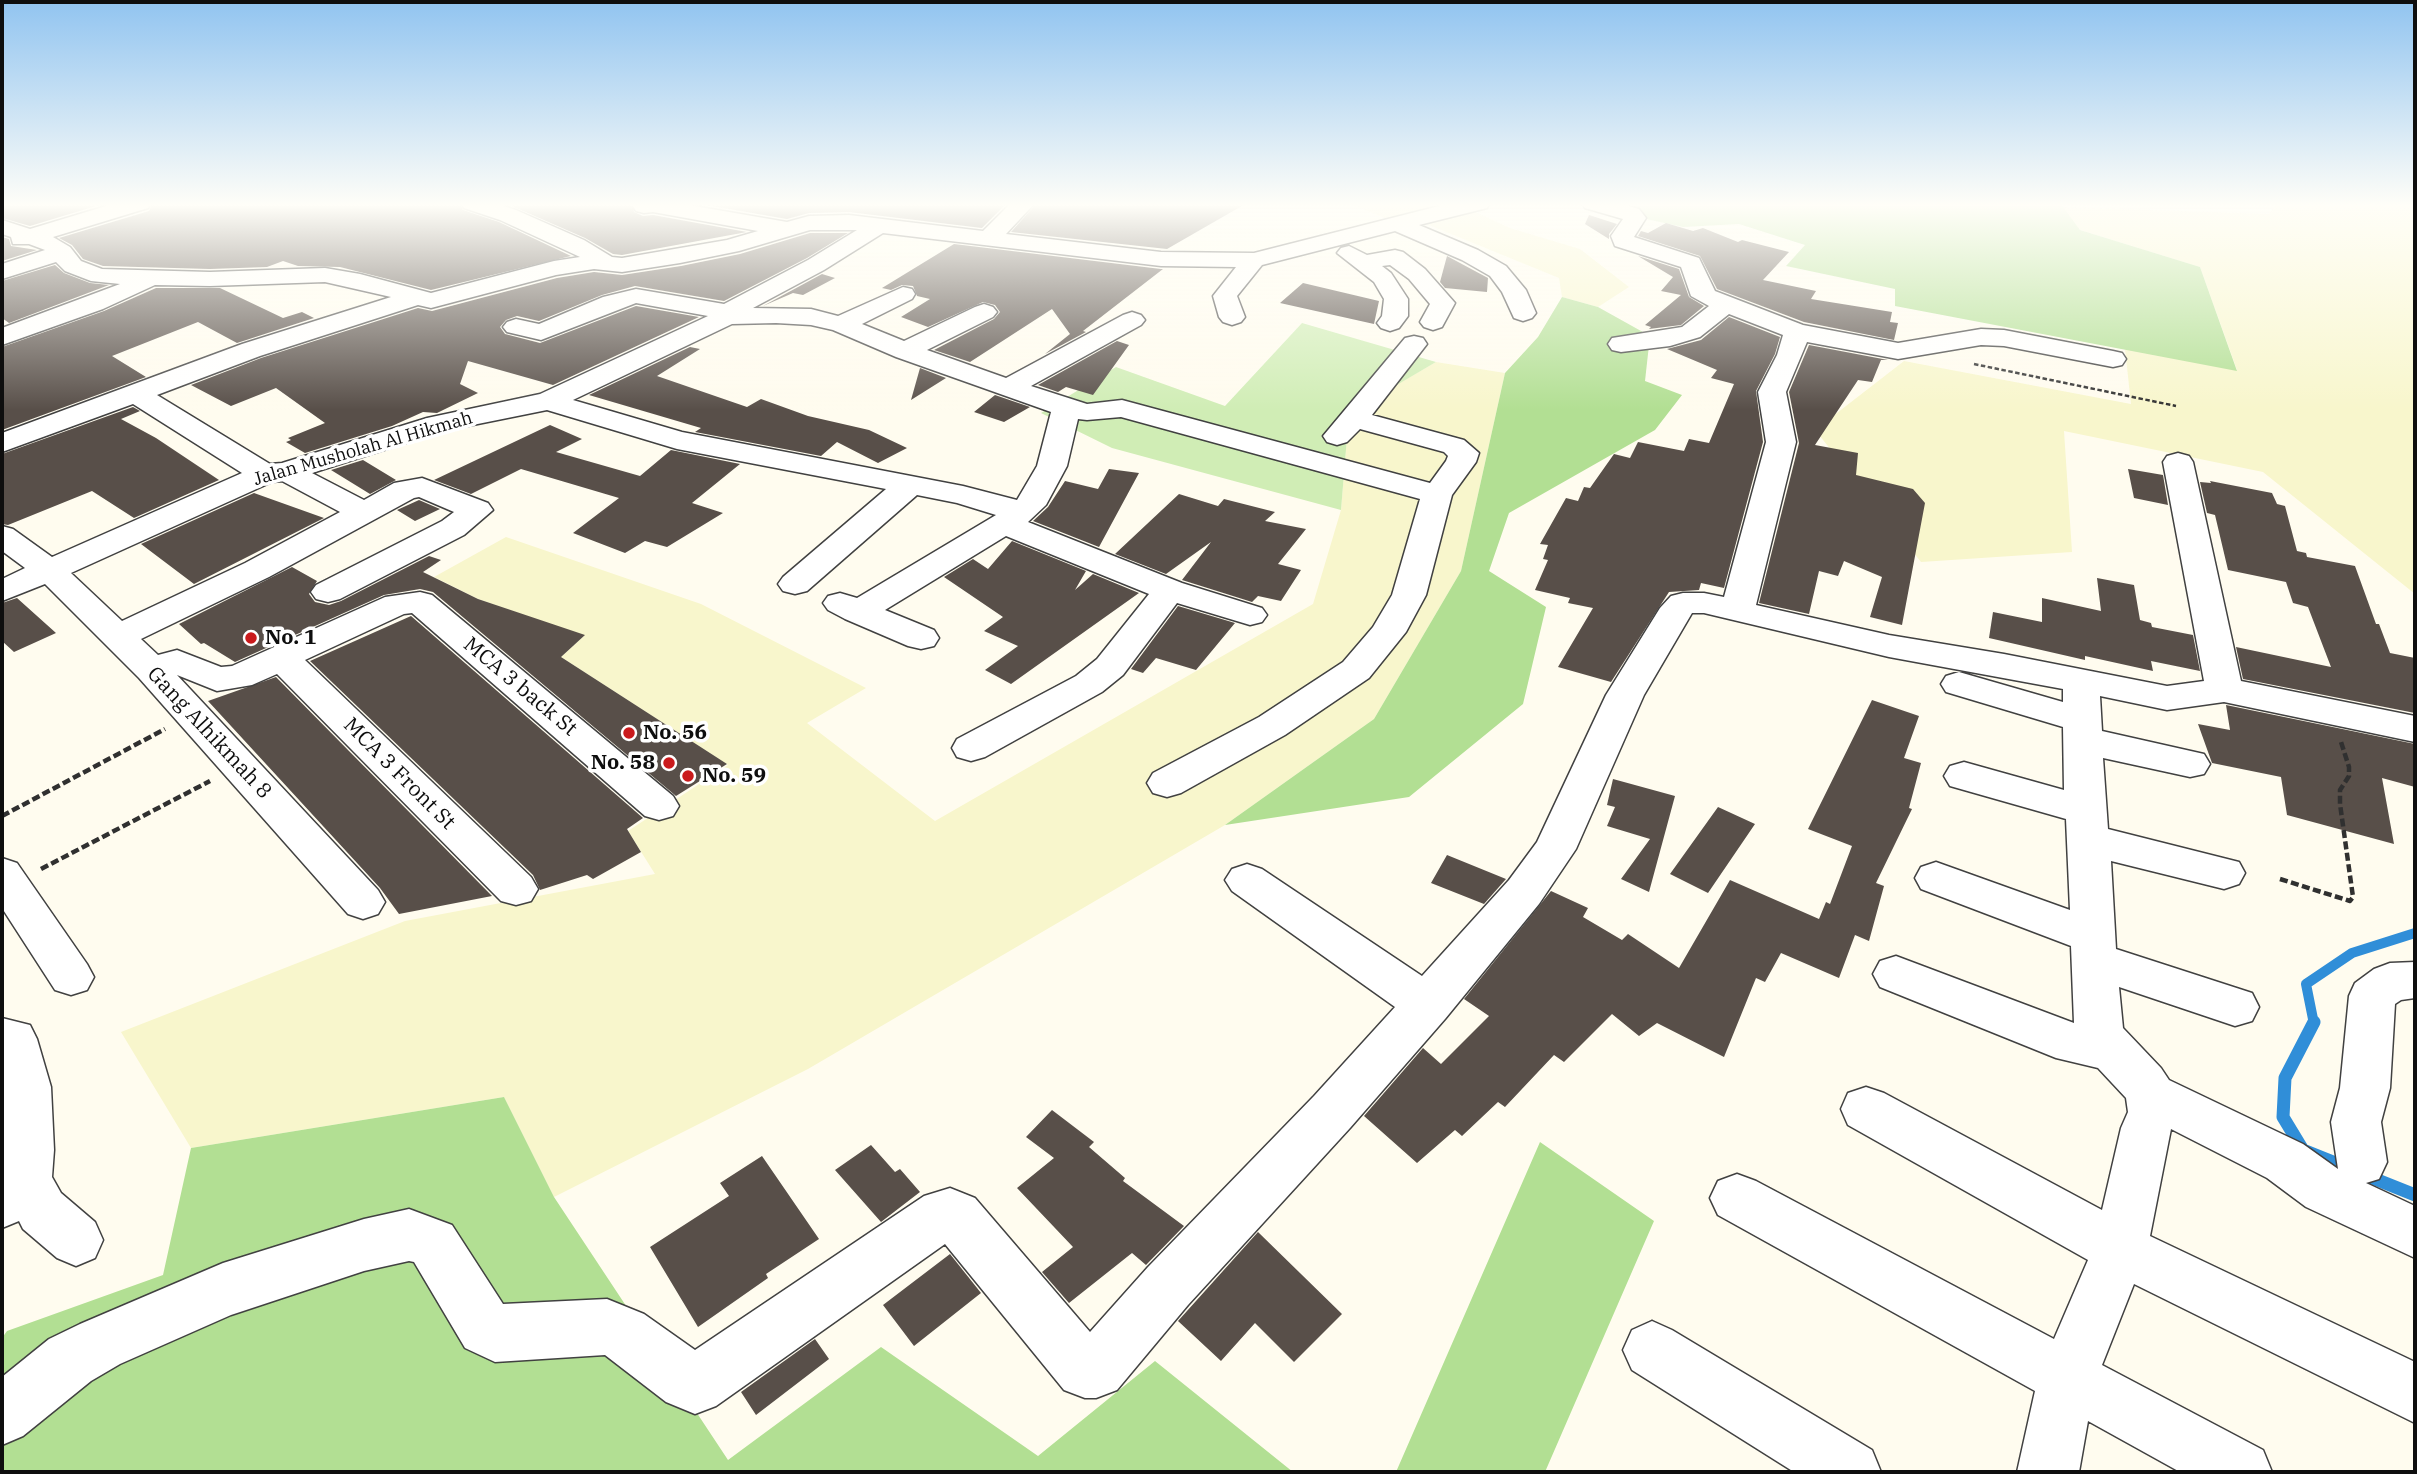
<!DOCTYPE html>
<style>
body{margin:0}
#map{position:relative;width:2417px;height:1474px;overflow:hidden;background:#fffcef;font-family:"IBM Plex Serif",serif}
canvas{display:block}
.frame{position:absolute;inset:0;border:4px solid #0e0e0e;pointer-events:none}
</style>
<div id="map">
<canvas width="2417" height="1474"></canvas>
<div class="frame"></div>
</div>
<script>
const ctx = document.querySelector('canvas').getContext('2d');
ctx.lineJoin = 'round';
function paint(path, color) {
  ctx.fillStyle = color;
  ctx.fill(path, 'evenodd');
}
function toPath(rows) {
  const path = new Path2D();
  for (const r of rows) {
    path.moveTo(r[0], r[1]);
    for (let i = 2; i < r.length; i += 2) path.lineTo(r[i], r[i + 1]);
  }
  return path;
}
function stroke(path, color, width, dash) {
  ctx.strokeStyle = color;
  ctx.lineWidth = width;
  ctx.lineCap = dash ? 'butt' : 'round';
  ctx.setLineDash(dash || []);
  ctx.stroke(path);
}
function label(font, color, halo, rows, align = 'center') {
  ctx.font = font + ' "IBM Plex Serif",serif';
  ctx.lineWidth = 7;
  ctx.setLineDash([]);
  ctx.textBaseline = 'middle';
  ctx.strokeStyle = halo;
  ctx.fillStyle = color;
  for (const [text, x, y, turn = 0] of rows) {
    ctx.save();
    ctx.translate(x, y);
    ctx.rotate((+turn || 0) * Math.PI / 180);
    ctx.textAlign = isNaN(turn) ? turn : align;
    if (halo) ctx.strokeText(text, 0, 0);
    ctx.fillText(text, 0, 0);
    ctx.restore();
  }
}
paint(toPath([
 [1349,203,1456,203,1510,228,1580,249,1629,287,1598,307,1562,297,1559,278,1407,216,1389,220],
 [2277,203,2415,203,2415,594,2263,472,2064,431,2072,552,1921,562,1815,430,1904,361,2131,404,2125,349,2237,370,2200,267,2080,230,2062,207,2269,214],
 [1436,362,1505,373,1461,571,1374,719,1225,825,808,1069,554,1197,504,1097,191,1148,121,1032,405,921,655,874,628,831,728,765,561,657,584,636,478,599,434,577,506,537,701,604,866,688,807,723,935,821,1313,604,1341,510,1349,412]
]), '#f8f6cc');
paint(toPath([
 [1302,323,1436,362,1349,413,1341,510,1112,448,1041,413,1116,367,1225,406]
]), '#d0edb5');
paint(toPath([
 [1622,203,2060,203,2080,230,2200,267,2237,371,1895,306,1895,289,1786,266,1805,245,1739,224,1683,227,1619,213],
 [1562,297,1598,307,1650,336,1645,381,1682,395,1655,430,1509,513,1489,571,1546,607,1523,704,1409,797,1225,825,1374,719,1461,571,1505,373,1538,337],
 [504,1097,554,1197,728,1460,881,1347,1038,1456,1155,1361,1293,1472,2,1472,2,1338,7,1331,163,1275,191,1148],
 [1540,1142,1654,1221,1545,1472,1396,1472]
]), '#b2df93');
stroke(toPath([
 [2314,1024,2306,984,2352,953,2415,933]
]), '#308ed8', 10);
stroke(toPath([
 [2314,1022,2285,1078,2283,1117,2303,1150,2348,1168],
 [2365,1175,2415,1195]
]), '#308ed8', 13);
paint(toPath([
 [2,203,106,203,30,226,2,218],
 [153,203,459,203,463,210,499,222,571,256,431,290,340,267,298,266,283,261,267,267,210,269,103,266,83,259,72,245,59,238,149,211],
 [505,203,632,203,634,212,643,216,653,215,747,232,622,255,613,254,585,238],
 [695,203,1007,203,982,228,849,212,809,213,787,219],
 [1037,203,1247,203,1167,249,1011,232],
 [1589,215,1617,224,1609,234,1609,239,1585,224],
 [1666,223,1693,231,1703,228,1738,242,1742,240,1789,252,1763,280,1816,291,1811,299,1892,312,1890,322,1898,323,1894,340,1804,322,1717,289,1700,256,1638,236,1641,231,1648,233],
 [810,233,848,233,807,258,724,301,635,286,602,295,539,321,517,316,506,320,500,327,505,334,540,343,636,306,699,317,553,385,468,361,460,384,478,393,437,413,423,412,392,426,305,453,286,442,291,440,288,438,325,423,276,388,231,406,191,385,261,358,418,308,432,311,557,278,594,272,622,275,681,266,740,254],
 [2,237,9,239,11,246,37,250,2,261],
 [954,244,1161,269,1163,269,1083,331,1086,332,1045,354,1070,334,1052,309,970,362,934,350,994,319,1000,312,995,305,983,302,928,327,901,317,930,299,917,296,913,286,902,285,891,290,882,288],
 [1447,256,1488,278,1487,292,1445,288,1440,282],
 [1638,256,1679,269,1689,297,1704,306,1681,325,1649,329,1651,327,1645,325,1681,295,1661,291,1673,277],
 [55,265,64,273,90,283,109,285,9,323,2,318,2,281],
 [822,274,835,278,803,295,793,293,763,306],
 [1303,283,1379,301,1374,324,1280,303],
 [156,288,220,288,283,318,302,312,314,318,237,343,198,322,112,356,146,377,2,430,2,347,104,311],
 [1729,317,1780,337,1775,354,1756,391,1763,442,1724,588,1701,583,1699,590,1669,592,1611,682,1558,667,1593,608,1568,603,1570,598,1535,590,1548,560,1543,559,1548,545,1540,544,1566,498,1578,501,1584,487,1590,488,1614,454,1630,458,1638,442,1684,451,1689,439,1709,443,1734,384,1711,378,1717,370,1667,349,1701,340],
 [1117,341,1129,345,1093,395,1066,387,1058,392,1038,385],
 [1809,345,1888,360,1881,360,1872,382,1858,380,1815,445,1858,453,1856,475,1913,489,1925,503,1902,625,1870,617,1882,577,1844,561,1838,576,1819,571,1809,614,1759,603,1799,443,1789,392],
 [690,347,700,349,657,376,747,407,761,399,808,416,869,430,907,448,878,463,837,442,821,456,695,432,701,428,589,395],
 [920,368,946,378,911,400],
 [995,395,1030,407,1004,422,974,412],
 [133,407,140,411,121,419,156,438,219,480,134,518,92,491,8,525,2,524,2,454],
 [550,425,582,439,556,452,640,476,671,450,740,464,692,503,723,513,667,547,645,541,625,553,573,533,619,498,521,469,471,494,434,480],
 [363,460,396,480,370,494,331,470],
 [1109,469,1139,473,1099,547,1033,521,1048,507,1065,481,1098,489],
 [2128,469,2163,475,2168,505,2134,498],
 [2210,481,2272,493,2277,504,2285,506,2297,551,2306,553,2307,557,2355,566,2376,624,2379,624,2390,653,2415,658,2415,713,2243,679,2236,647,2331,667,2308,607,2293,603,2286,582,2228,570,2215,515,2207,513,2200,482,2211,483],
 [254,493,324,518,194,584,141,544],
 [1179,494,1218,506,1224,499,1275,512,1265,521,1306,529,1278,564,1301,570,1281,601,1258,596,1252,602,1182,580,1211,542,1166,574,1115,554],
 [419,500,440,509,415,521,397,510],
 [1012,541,1086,571,1075,590,1093,574,1139,593,1011,684,985,670,1018,646,984,631,1003,617,944,577,973,559,988,569],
 [429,556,441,560,423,572,478,599,585,635,561,657,727,764,676,796,433,592,420,589,384,595,235,662,204,643,201,644,179,624,292,567,317,581,309,594,315,602,329,605,341,601],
 [2097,578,2134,585,2140,620,2151,623,2152,627,2193,635,2200,671,2151,661,2153,671,2085,656,2085,660,1989,638,1993,612,2042,622,2042,598,2101,611],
 [17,598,56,633,14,652,2,641,2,603],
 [1178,606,1235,623,1196,670,1156,658,1143,673,1131,669],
 [411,616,643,818,627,829,641,852,593,879,587,875,540,890,533,875,310,661],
 [276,677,492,896,399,914,380,888,208,701],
 [1872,700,1919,716,1904,758,1921,763,1909,808,1912,809,1876,883,1884,886,1869,941,1855,935,1839,978,1781,953,1765,982,1756,978,1724,1057,1657,1023,1639,1036,1612,1014,1564,1062,1554,1055,1505,1107,1498,1102,1462,1136,1455,1130,1417,1163,1364,1116,1423,1048,1441,1064,1489,1016,1464,999,1551,891,1588,908,1583,917,1622,940,1628,934,1679,968,1730,880,1819,919,1826,902,1830,904,1852,846,1808,829],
 [2226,705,2415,744,2415,787,2382,778,2394,844,2287,815,2281,777,2212,763,2198,724,2230,730],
 [1613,779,1675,796,1649,892,1621,879,1650,839,1607,826,1615,807,1607,805],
 [1718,807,1755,824,1708,893,1670,874],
 [1447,855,1506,879,1484,904,1431,883],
 [1052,1110,1094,1142,1089,1147,1125,1178,1123,1181,1184,1226,1146,1265,1132,1253,1069,1303,1042,1272,1073,1247,1017,1188,1054,1158,1026,1137],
 [871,1145,895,1172,900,1169,920,1192,881,1222,835,1170],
 [762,1156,819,1239,766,1274,768,1278,698,1327,650,1247,729,1196,720,1183],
 [1258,1232,1342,1314,1294,1362,1255,1323,1221,1361,1178,1321],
 [950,1254,981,1293,914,1346,883,1305],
 [815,1339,829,1359,756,1415,741,1392]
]), '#584f49');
const minor = toPath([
 [116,203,151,203,148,208,53,237,70,247,81,261,102,269,210,272,325,268,360,274,431,293,554,261,580,257,500,220,464,208,461,203,495,203,516,210,584,240,612,257,622,258,727,240,758,231,653,212,644,213,636,211,633,206,635,203,677,203,787,222,809,216,849,215,983,231,1011,203,1035,203,1006,234,1161,252,1254,253,1451,203,1490,203,1487,208,1419,225,1478,250,1506,266,1526,290,1536,313,1532,318,1523,321,1514,318,1502,292,1490,276,1462,260,1395,231,1262,265,1237,296,1245,317,1241,322,1232,325,1223,322,1219,317,1213,296,1236,267,1161,266,883,233,824,270,753,308,811,309,838,316,903,287,912,289,915,294,912,299,862,324,904,341,975,307,984,304,993,307,997,312,993,317,927,350,1006,378,1123,315,1132,312,1141,315,1145,320,1141,325,1031,386,1087,404,1122,400,1430,483,1446,461,1448,456,1444,452,1360,429,1347,442,1337,445,1327,442,1323,436,1405,338,1414,336,1423,338,1427,344,1372,415,1464,440,1479,453,1476,462,1452,495,1426,595,1406,632,1369,678,1285,735,1181,793,1167,797,1153,793,1147,783,1153,773,1259,717,1343,662,1373,627,1392,595,1420,499,1121,417,1087,420,1078,419,1067,466,1046,505,1028,522,1182,583,1262,608,1267,615,1262,622,1250,625,1177,603,1123,675,1102,692,985,757,971,761,957,757,952,748,957,739,1076,676,1097,659,1149,594,1006,536,885,610,934,630,939,638,934,646,921,649,908,646,845,619,828,610,823,603,828,596,840,593,857,598,996,515,957,503,917,495,807,591,795,594,783,591,778,584,783,577,886,489,677,449,547,410,443,431,312,473,364,500,394,483,422,478,488,503,493,510,464,535,340,599,328,602,316,599,311,592,316,585,442,521,454,512,419,497,414,498,269,577,141,639,158,655,177,650,221,667,232,666,385,597,420,592,432,595,673,796,679,806,673,816,659,820,645,816,412,613,404,614,305,660,531,877,538,889,531,901,516,905,501,901,277,674,252,685,217,691,177,675,378,890,385,902,378,914,363,919,348,914,139,678,45,584,2,601,2,579,25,568,2,551,2,526,13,529,52,557,242,473,133,404,2,452,2,433,242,344,391,297,325,282,210,286,155,285,103,309,2,345,2,328,120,284,91,281,65,271,56,262,2,279,2,264,45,250,29,244,13,244,11,237,2,234,2,220,30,229,116,203],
 [810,230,857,230,808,260,724,304,636,289,603,297,539,324,516,319,507,322,503,327,507,332,541,340,636,303,708,316,540,394,427,418,282,463,270,464,157,395,260,356,418,305,431,308,556,275,594,269,622,272,680,263,739,251,810,230],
 [776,323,811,325,833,330,896,357,1051,412,1037,466,1017,500,963,486,682,432,573,400,732,324,776,323],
 [282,481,340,512,245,563,122,621,71,573,272,482,282,481],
 [1582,203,1618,203,1639,209,1646,218,1634,237,1699,258,1715,291,1803,325,1898,343,1981,329,2004,330,2113,351,2122,353,2126,359,2122,365,2113,367,2004,346,1981,345,1898,359,1807,342,1786,392,1796,442,1756,605,1889,635,2004,654,2167,686,2204,681,2163,462,2167,456,2178,453,2189,456,2193,462,2241,681,2415,716,2415,742,2224,702,2167,710,2100,696,2102,731,2204,754,2210,764,2204,774,2190,777,2103,758,2108,829,2239,862,2245,873,2239,884,2224,889,2111,861,2116,949,2252,993,2259,1007,2252,1021,2235,1026,2119,987,2123,1028,2161,1068,2169,1080,2303,1144,2338,1169,2331,1122,2340,1088,2349,996,2355,983,2374,969,2390,963,2415,962,2415,998,2401,1000,2395,1004,2390,1088,2381,1122,2387,1162,2379,1179,2366,1183,2415,1206,2415,1258,2306,1207,2267,1178,2171,1129,2150,1236,2415,1362,2415,1423,2134,1284,2102,1365,2263,1450,2272,1472,2180,1472,2088,1421,2079,1472,2017,1472,2035,1391,1718,1215,1710,1198,1718,1181,1737,1174,1756,1181,2054,1339,2088,1260,1848,1125,1841,1109,1848,1093,1866,1087,1884,1093,2102,1210,2121,1128,2128,1112,2126,1098,2098,1068,2056,1058,1880,987,1873,974,1880,961,1896,956,2074,1023,2071,946,1921,889,1915,878,1921,867,1936,862,2070,910,2066,819,1950,786,1944,776,1950,766,1964,762,2064,790,2063,727,1946,692,1941,684,1946,676,1959,672,2063,702,2063,689,1889,657,1704,613,1692,613,1644,695,1576,849,1539,904,1445,1019,1350,1128,1188,1305,1117,1390,1096,1398,1085,1398,1064,1390,945,1244,716,1406,695,1414,666,1402,605,1355,495,1362,465,1348,414,1262,409,1261,364,1271,231,1315,120,1364,91,1381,23,1436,2,1445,2,1377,49,1339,80,1324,223,1263,364,1219,409,1209,452,1225,503,1304,607,1299,644,1314,695,1350,924,1196,950,1188,975,1198,1090,1332,1148,1267,1314,1096,1395,1007,1232,891,1225,880,1232,869,1247,864,1262,869,1422,976,1509,880,1537,842,1606,695,1660,608,1671,596,1683,593,1704,593,1724,597,1766,442,1758,392,1777,355,1783,335,1729,314,1700,337,1670,346,1621,352,1612,350,1608,344,1612,338,1682,327,1709,306,1691,296,1681,267,1615,246,1611,236,1623,219,1585,208,1582,203],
 [1349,246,1367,255,1395,250,1403,252,1425,269,1455,303,1442,327,1433,330,1424,327,1420,322,1430,304,1409,279,1390,265,1382,266,1391,273,1408,299,1408,316,1399,328,1390,331,1381,328,1377,323,1382,316,1384,299,1374,282,1337,253,1341,248,1349,246],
 [2,858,17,863,87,964,94,977,87,990,71,995,55,990,2,908,2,858],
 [2,1018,30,1025,37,1039,51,1087,54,1150,52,1177,61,1193,95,1222,103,1240,95,1258,76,1266,57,1258,23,1229,19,1221,2,1228,2,1018],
 [1652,1321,1672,1330,1872,1450,1881,1472,1794,1472,1632,1370,1623,1350,1632,1330,1652,1321]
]);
stroke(minor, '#414141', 3);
stroke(toPath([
 [1974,364,2176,406]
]), '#303030', 2.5, [4.5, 2.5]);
stroke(toPath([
 [2,816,165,729],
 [41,869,210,781],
 [2280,879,2350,901,2353,897,2340,804,2340,790,2349,776,2349,767,2341,742]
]), '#303030', 4.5, [8, 3.5]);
paint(minor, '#fff');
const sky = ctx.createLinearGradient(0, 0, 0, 410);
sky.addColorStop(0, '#91c4f0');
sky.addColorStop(0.5, '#fffef8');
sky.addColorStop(1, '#fffef800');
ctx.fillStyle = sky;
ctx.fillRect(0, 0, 2417, 410);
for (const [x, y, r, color] of [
 [251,638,7,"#ca1a1c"],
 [629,733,7,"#ca1a1c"],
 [669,763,7,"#ca1a1c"],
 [688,776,7,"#ca1a1c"]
]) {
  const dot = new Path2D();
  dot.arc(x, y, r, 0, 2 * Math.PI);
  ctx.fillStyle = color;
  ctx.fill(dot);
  stroke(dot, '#fff', 2.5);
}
label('18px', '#0e0e0e', '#fff', [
 ["Jalan Musholah Al Hikmah",363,449,-16]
]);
label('bold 21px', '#0e0e0e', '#fff', [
 ["No. 1",265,638],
 ["No. 56",643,733],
 ["No. 58",655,763,"right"],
 ["No. 59",702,776]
], 'left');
label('21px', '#0e0e0e', '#fff', [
 ["MCA 3 back St",520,687,40],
 ["Gang Alhikmah 8",209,733,47],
 ["MCA 3 Front St",399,774,45]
]);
</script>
